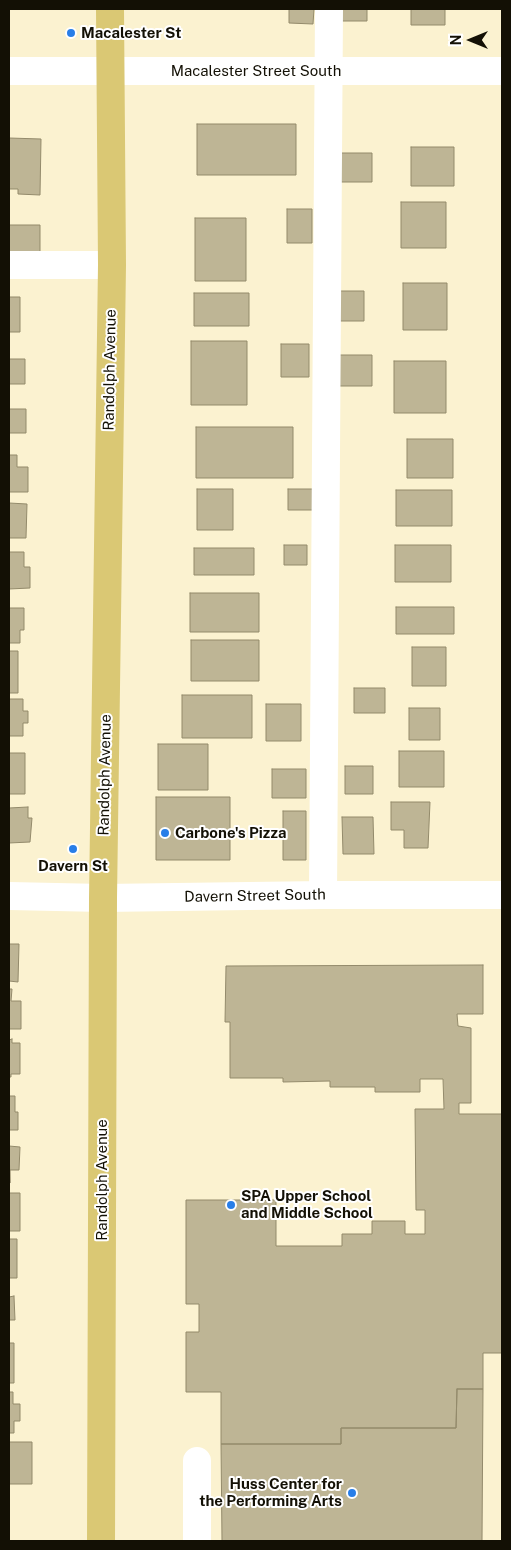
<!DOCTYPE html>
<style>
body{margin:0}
#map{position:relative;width:511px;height:1550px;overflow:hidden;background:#fbf2d0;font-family:"Public Sans",sans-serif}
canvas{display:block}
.frame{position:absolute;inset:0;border:10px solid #131005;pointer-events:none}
.north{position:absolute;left:446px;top:15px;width:50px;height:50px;-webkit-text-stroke:4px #fff;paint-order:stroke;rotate:270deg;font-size:14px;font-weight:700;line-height:20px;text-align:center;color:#131005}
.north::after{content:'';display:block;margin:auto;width:18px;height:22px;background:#131005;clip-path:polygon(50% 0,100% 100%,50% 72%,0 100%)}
</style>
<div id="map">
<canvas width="511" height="1550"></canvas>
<div class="frame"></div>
<div class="north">N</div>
</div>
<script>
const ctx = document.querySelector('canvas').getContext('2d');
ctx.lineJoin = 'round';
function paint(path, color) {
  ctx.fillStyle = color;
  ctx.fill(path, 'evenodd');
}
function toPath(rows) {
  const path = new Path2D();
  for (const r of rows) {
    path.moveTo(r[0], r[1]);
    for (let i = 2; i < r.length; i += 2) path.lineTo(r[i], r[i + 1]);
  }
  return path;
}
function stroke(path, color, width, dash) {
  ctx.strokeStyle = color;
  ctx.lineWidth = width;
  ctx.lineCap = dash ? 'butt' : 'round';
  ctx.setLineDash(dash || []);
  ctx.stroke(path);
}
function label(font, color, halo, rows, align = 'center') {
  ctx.font = font + ' "Public Sans",sans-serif';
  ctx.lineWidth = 4;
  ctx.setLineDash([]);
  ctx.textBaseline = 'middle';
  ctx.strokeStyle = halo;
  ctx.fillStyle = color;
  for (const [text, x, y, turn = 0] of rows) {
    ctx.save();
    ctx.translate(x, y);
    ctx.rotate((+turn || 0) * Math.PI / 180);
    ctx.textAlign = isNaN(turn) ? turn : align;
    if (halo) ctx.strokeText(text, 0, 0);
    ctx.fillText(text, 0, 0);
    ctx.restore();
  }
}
const building = toPath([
 [289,9,314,9,313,24,289,23,289,9],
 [337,9,367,9,367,21,337,21,337,9],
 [411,9,445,9,445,25,411,25,411,9],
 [197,124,296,124,296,175,197,175,197,124],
 [9,138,41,139,40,195,18,194,18,189,9,189,9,138],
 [411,147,454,147,454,186,411,186,411,147],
 [341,153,372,153,372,182,341,182,341,153],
 [401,202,446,202,446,248,401,248,401,202],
 [287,209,312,209,312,243,287,243,287,209],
 [195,218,246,218,246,281,195,281,195,218],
 [9,225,40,225,40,260,9,260,9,225],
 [403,283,447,283,447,330,403,330,403,283],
 [340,291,364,291,364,321,340,321,340,291],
 [194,293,249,293,249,326,194,326,194,293],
 [9,297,20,297,20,332,9,332,9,297],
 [191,341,247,341,247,405,191,405,191,341],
 [281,344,309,344,309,377,281,377,281,344],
 [339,355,372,355,372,386,339,386,339,355],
 [9,359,25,359,25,384,9,384,9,359],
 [394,361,446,361,446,413,394,413,394,361],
 [9,409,26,409,26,433,9,433,9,409],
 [196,427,293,427,293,478,196,478,196,427],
 [407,439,453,439,453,478,407,478,407,439],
 [9,455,17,455,17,467,28,467,28,492,9,492,9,455],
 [197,489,233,489,233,530,197,530,197,489],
 [288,489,313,489,313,510,288,510,288,489],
 [396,490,452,490,452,526,396,526,396,490],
 [9,503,27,504,26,538,9,538,9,503],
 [284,545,307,545,307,565,284,565,284,545],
 [395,545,451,545,451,582,395,582,395,545],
 [194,548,254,548,254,575,194,575,194,548],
 [9,552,24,552,24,567,30,567,30,588,9,589,9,552],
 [190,593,259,593,259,632,190,632,190,593],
 [396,607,454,607,454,634,396,634,396,607],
 [9,608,24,608,24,630,20,630,20,643,9,643,9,608],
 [191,640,259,640,259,681,191,681,191,640],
 [412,647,446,647,446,686,412,686,412,647],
 [9,651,18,651,18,693,9,693,9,651],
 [354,688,385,688,385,713,354,713,354,688],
 [182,695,252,695,252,738,182,738,182,695],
 [9,699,23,699,23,711,28,711,28,723,23,723,23,736,9,736,9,699],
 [266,704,301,704,301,741,266,741,266,704],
 [409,708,440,708,440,740,409,740,409,708],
 [158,744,208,744,208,790,158,790,158,744],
 [399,751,444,751,444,787,399,787,399,751],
 [9,753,25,753,25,794,9,794,9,753],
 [345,766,373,766,373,794,345,794,345,766],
 [272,769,306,769,306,798,272,798,272,769],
 [156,797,230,797,230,860,156,860,156,797],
 [391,802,430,802,428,848,404,848,404,830,391,830,391,802],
 [28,807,28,818,32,818,30,842,9,843,9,808,28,807],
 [283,811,306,811,306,860,283,860,283,811],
 [342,817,373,817,374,854,343,854,342,817],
 [9,944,19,944,18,982,9,981,9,944],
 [483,965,483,1014,457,1014,458,1026,471,1028,471,1103,459,1103,459,1114,502,1114,502,1353,483,1353,483,1389,457,1389,456,1428,341,1428,341,1444,221,1444,221,1392,186,1392,186,1332,199,1332,199,1304,186,1304,186,1200,276,1200,276,1246,342,1246,342,1234,372,1234,372,1221,405,1221,405,1234,425,1234,425,1210,416,1210,415,1109,444,1109,443,1079,420,1079,420,1092,375,1092,375,1087,330,1087,330,1081,283,1082,283,1078,230,1078,230,1022,225,1022,226,966,483,965],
 [9,989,12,989,11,1001,21,1001,21,1029,9,1029,9,989],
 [12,1039,12,1043,20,1043,20,1074,11,1074,11,1077,9,1077,9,1040,12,1039],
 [9,1096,15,1096,15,1112,18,1112,18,1130,9,1130,9,1096],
 [9,1146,20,1147,19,1170,10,1170,10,1183,9,1146],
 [9,1193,20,1193,20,1231,9,1231,9,1193],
 [9,1239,17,1239,17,1278,9,1278,9,1239],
 [14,1296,15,1320,9,1320,9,1297,14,1296],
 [9,1343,14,1343,14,1383,9,1383,9,1343],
 [457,1389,483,1389,482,1541,222,1541,221,1444,341,1444,341,1428,456,1428,457,1389],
 [9,1392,13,1392,13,1404,20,1404,20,1421,14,1421,14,1433,9,1433,9,1392],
 [9,1442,32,1442,32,1484,9,1484,9,1442]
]);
paint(building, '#beb595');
stroke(building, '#938a6b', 1);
stroke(toPath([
 [9,71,502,71],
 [9,265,112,265],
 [323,895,329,9],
 [9,896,103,898,323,895,502,895],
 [197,1541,197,1461]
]), '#fff', 28);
stroke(toPath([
 [101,1541,103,898,112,265,110,9]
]), '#dac874', 28);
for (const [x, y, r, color] of [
 [71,33,5,"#287ee8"],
 [165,833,5,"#287ee8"],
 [73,849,5,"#287ee8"],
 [231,1205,5,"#287ee8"],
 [352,1493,5,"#287ee8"]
]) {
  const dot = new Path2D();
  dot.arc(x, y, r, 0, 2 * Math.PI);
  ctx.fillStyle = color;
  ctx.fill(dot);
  stroke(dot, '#fff', 2);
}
label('bold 15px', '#131005', '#fff', [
 ["Macalester St",81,33],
 ["Carbone's Pizza",175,833],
 ["Davern St",73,866,"center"],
 ["SPA Upper School",241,1196],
 ["and Middle School",241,1213],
 ["Huss Center for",342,1484,"right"],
 ["the Performing Arts",342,1501,"right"]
], 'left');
label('15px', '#131005', '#fff', [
 ["Macalester Street South",256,71],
 ["Randolph Avenue",110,370,-89],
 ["Randolph Avenue",105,775,-89],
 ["Davern Street South",255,896,-1],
 ["Randolph Avenue",102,1180,-90]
]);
</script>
